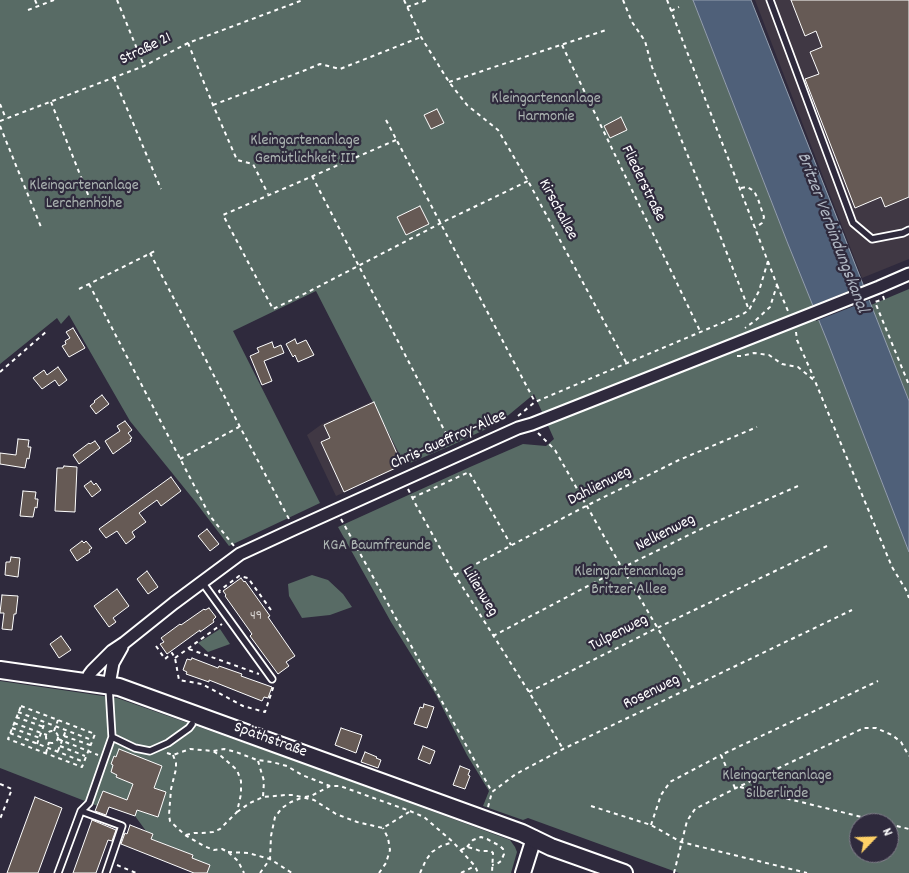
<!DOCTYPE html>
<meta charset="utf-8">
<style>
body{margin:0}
#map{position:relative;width:909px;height:873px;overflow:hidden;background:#2f2a3d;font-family:Dekko,sans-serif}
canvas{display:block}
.north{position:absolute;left:849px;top:813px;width:50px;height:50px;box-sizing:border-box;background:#2f2a3d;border:1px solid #827f8b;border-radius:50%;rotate:66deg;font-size:14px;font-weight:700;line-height:20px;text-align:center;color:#fff}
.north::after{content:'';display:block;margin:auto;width:18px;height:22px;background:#ffd166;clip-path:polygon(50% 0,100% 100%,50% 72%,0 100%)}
</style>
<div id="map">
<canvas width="909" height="873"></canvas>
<div class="north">N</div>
</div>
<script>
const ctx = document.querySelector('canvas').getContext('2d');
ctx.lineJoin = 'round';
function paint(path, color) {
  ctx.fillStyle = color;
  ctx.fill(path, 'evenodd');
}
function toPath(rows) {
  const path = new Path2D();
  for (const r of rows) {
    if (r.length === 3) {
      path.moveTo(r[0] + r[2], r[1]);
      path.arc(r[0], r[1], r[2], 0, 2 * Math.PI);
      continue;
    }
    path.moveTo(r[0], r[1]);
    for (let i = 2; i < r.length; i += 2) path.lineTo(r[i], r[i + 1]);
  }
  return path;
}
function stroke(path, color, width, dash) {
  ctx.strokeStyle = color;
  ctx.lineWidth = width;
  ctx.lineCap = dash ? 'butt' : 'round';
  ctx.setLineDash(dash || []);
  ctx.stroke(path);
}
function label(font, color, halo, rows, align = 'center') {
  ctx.font = font + ' Dekko,sans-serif';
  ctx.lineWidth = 4.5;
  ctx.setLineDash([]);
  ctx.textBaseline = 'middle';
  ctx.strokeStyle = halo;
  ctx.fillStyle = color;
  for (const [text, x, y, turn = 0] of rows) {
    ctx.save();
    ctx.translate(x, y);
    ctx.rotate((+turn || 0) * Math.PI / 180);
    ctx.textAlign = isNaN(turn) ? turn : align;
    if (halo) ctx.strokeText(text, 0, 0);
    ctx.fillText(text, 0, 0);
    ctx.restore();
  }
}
paint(toPath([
 [755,0,909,0,909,259,862,278],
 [373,401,405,465,336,496,307,435,322,424]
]), '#403844');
paint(toPath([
 [0,0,693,0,788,244,828,343,909,552,909,873,679,873,528,818,523,820,483,806,489,791,467,755,435,693,391,622,338,527,470,467,523,444,546,446,554,439,534,394,499,423,448,447,405,465,316,291,233,331,320,503,229,546,194,500,130,421,69,315,61,324,57,318,0,364],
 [859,823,889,823,889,853,859,853],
 [909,289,909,401,871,305],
 [312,575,328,580,343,594,352,607,330,615,302,618,289,596,288,584],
 [220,629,230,644,208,652,198,643],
 [0,681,117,698,307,765,510,840,515,847,517,852,511,873,194,873,188,870,193,855,151,839,153,834,146,831,135,816,109,807,108,810,0,768]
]), '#586b65');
const water = toPath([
 [693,0,751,0,909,401,909,552,828,343,788,244,693,0]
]);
paint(water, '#4f6079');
stroke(water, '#95a0af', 1);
paint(toPath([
 [866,284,872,299,816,321,811,306]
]), '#2f2a3d');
const building = toPath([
 [791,0,909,0,909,197,885,207,881,197,855,208,805,79,819,74,810,52,822,47,816,31,805,36,791,0],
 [437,109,444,123,431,129,424,115,437,109],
 [621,117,627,130,610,138,604,126,621,117],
 [420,206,429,224,406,235,397,217,420,206],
 [73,328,85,348,69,357,62,346,66,344,65,341,70,338,66,332,73,328],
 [295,339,297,344,306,340,314,355,298,362,295,355,293,357,286,344,295,339],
 [272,342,274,348,281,345,284,353,264,361,272,381,262,385,250,356,259,352,257,348,272,342],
 [58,367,67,380,59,386,55,380,42,389,33,378,44,370,47,375,58,367],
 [102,395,109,404,96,414,90,406,95,402,94,401,102,395],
 [374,402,402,465,344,492,321,442,330,438,324,425,374,402],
 [125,421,132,430,128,433,132,438,130,439,131,441,113,454,105,441,120,431,117,426,125,421],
 [18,439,29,440,28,447,31,447,29,459,27,458,25,468,0,464,0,453,16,455,18,439],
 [95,441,100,448,79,464,73,455,89,443,90,444,95,441],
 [64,466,77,467,75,512,55,511,57,468,63,468,64,466],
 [171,477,181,491,161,506,157,500,139,513,146,522,132,532,135,537,126,544,117,531,106,538,99,529,171,477],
 [91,481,94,485,96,483,101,490,92,497,84,486,91,481],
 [23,491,36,492,35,499,38,499,37,508,35,507,33,517,20,516,23,491],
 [207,529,219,544,210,551,198,536,207,529],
 [82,541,84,543,86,541,92,548,89,550,90,552,77,561,70,550,82,541],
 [11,557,20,558,18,577,5,575,6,562,10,562,11,557],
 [147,571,158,587,148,594,137,579,147,571],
 [241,578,244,582,245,581,270,616,268,617,295,656,286,662,289,666,278,674,250,636,252,634,225,596,226,595,223,591,241,578],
 [117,589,129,606,113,618,116,622,109,627,94,606,117,589],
 [2,595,18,596,16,614,14,614,12,630,2,629,4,613,0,613,2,595],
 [209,608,216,617,213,620,214,622,200,632,200,630,167,654,160,644,164,642,161,638,180,624,181,625,204,609,205,610,209,608],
 [61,636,71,650,59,658,50,644,61,636],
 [192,658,218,668,219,666,242,674,241,676,272,687,268,698,264,697,262,701,209,680,209,682,186,674,187,672,183,670,187,659,191,660,192,658],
 [424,704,434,707,427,728,414,724,420,707,423,708,424,704],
 [341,728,362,735,356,753,335,745,341,728],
 [423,746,435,751,430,764,418,759,423,746],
 [119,749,162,766,154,788,166,792,158,817,137,810,135,816,109,807,106,815,95,811,103,791,127,800,133,784,116,777,117,775,111,772,113,765,111,764,114,756,116,757,119,749],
 [365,752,377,757,376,758,381,760,378,768,361,762,365,752],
 [460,766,470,770,468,775,470,776,465,789,453,785,460,766],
 [35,797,62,808,38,873,7,873,35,797],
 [92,820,116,830,112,841,108,840,96,873,73,873,92,820],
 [130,825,153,834,151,839,193,855,192,858,210,865,207,873,194,873,121,844,125,833,127,834,130,825]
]);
paint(building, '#665a55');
stroke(building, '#fff', 1);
const service = toPath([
 [770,0,853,223,872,239,903,233,909,230],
 [202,582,272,679],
 [112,737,135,748,150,751,168,743,189,728,192,724],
 [81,811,122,826,106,873],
 [58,873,81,811,89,803,112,737,109,687]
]);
const minor = toPath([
 [88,681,89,675,92,671,112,651,124,643,174,603,240,554,294,529,518,428,532,424,811,314,879,287,909,274],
 [109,685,113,663,122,647]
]);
const tertiary = toPath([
 [523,873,534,838]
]);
const secondary = toPath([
 [0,670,119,687,522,833,551,847,624,873]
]);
stroke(service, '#fff', 9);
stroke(minor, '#fff', 15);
stroke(tertiary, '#fff', 18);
stroke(secondary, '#fff', 20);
stroke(toPath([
 [35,0,38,7],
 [117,0,144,66],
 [404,0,421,37,449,82,467,105,498,130,528,181,627,364],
 [623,0,632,22,645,41,652,67,721,238,749,310],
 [667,0,777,285,770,307,756,320,745,328],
 [407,7,427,0],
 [28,10,54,0],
 [671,11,679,7],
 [188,43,213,105,237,160,253,164,268,194],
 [562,45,701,333],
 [114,78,161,189],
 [449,82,606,30],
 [51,102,93,207],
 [0,104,6,119],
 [213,105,303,71,320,64,340,69,421,37],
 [386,120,535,402],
 [0,121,144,66,188,43,303,0],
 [0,126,41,227],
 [396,140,223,215,273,309,308,292,441,223,528,181],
 [312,176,452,445],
 [741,188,747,187,754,191,758,199,764,217,762,223,755,228],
 [150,253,207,362,240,427,289,519],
 [89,284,210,516,234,546],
 [777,285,788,311],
 [79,289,155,251],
 [883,296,884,299,875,302,909,385],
 [796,332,797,340,814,378],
 [737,356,741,356,754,353,769,355,782,364,798,367,815,381,892,567,906,590,909,598],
 [0,372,47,331],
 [518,416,535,402,743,314,749,310,759,291,768,261],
 [538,433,555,450,622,568,692,686],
 [180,459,239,427],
 [408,489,416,505,455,575,529,692,563,749],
 [412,498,469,472,511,545],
 [341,519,492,792],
 [455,575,586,506,679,460,757,427],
 [220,593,219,591,239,576,248,578,271,610],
 [493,636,622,568,709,525,798,486],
 [156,646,165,659,172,653,175,658,179,680,202,684,243,706,265,712,274,685],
 [189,649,259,674],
 [175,658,222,624],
 [529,692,657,628,827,546],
 [21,706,95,734,82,767,8,739,21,706],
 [18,712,92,740],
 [16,717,44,727],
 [14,723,47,735],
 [12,728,40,738],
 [52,737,6],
 [54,731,58,720],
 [10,733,84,762],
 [64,736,90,745],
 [58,739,98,755],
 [37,744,45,722],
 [60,746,85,756],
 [58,751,66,730],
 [46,753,49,742],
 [167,753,173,755,190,749,213,751,224,749,236,752,257,760,272,762,287,766,302,775,330,786,340,786,410,811,424,817,453,842,475,866,478,873],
 [173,755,176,763,176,769,171,789,169,815,170,821,185,835,204,846,214,850,222,849,228,852,238,861,244,873],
 [258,761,264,781,263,797],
 [0,784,12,789,0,819],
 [740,787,886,823],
 [735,788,721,755,878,681],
 [305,797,311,796,330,786],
 [591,806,651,825,681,842,807,873],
 [488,807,492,792,516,774,563,749,852,610],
 [237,812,250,803,263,797,286,795,293,795,314,800,336,814,357,822,383,828,409,812],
 [889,824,909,829],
 [651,825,661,795,670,782,721,755],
 [186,835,194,833,202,833,213,832,220,829,237,812,241,794,241,781,237,770,221,756,213,751],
 [467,847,473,840,481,837,487,839,500,846,503,849,504,854,501,861,497,864,492,865],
 [461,850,467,847,475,849,480,851,491,851,493,853,492,873],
 [228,852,248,853,270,859,292,873],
 [117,865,136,873],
 [260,873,270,859,271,836,275,817,282,808,291,802,301,798],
 [379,873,386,863,390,850,388,838,383,828],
 [420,873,426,860,432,852,441,846,453,842],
 [461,873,475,866],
 [674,873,687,821,695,809,736,788,864,728,876,728,892,735,901,742,909,756]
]), '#fff', 2, [4, 4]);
stroke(service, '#2f2a3d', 5.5);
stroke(minor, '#2f2a3d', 11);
stroke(tertiary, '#2f2a3d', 14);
stroke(secondary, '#2f2a3d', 16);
label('14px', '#d9d6d4', null, [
 ["49",256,617]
]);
label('16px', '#fff', '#2f2a3d', [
 ["Straße 21",146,50,-26],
 ["Fliederstraße",642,184,64],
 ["Kirschallee",557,210,62],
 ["Chris-Gueffroy-Allee",449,441,-24],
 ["Dahlienweg",600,487,-27],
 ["Nelkenweg",666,534,-27],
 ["Lilienweg",479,592,59],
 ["Tulpenweg",619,634,-27],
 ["Rosenweg",652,693,-26],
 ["Späthstraße",270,741,20]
]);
label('16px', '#acb5b2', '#2f2a3d', [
 ["Kleingartenanlage",546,100],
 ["Harmonie",546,118],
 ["Kleingartenanlage",305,142],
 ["Gemütlichkeit III",305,160],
 ["Kleingartenanlage",84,187],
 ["Lerchenhöhe",84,205],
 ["KGA Baumfreunde",377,547],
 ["Kleingartenanlage",629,573],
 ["Britzer Allee",629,591],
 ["Kleingartenanlage",777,777],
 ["Silberlinde",777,795]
]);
label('italic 18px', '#b0b7c3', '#2f2a3d', [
 ["Britzer Verbindungskanal",831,233,69]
]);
</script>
